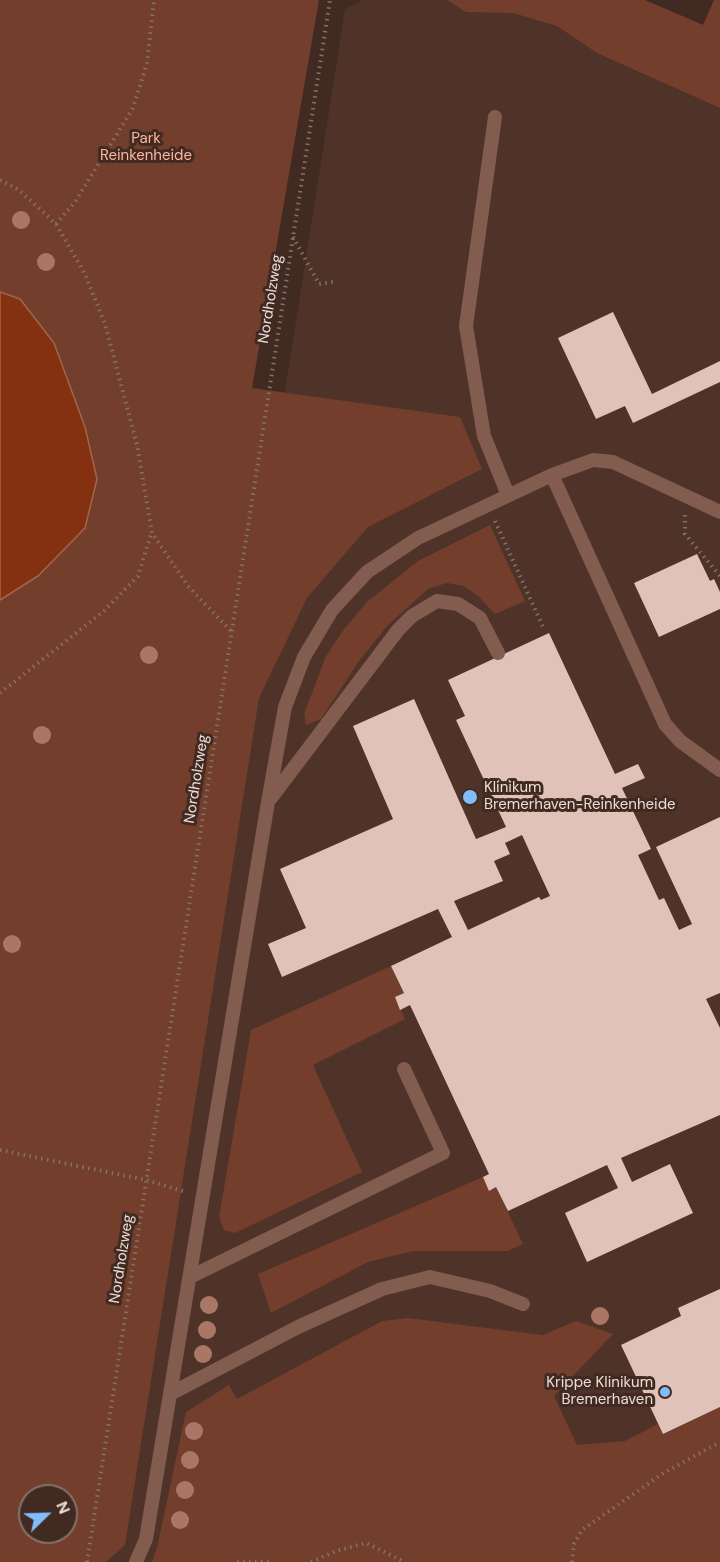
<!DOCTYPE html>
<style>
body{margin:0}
#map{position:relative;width:720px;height:1562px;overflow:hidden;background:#412a22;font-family:"DM Sans",sans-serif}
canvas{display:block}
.north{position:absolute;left:18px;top:1484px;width:60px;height:60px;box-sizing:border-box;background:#412a22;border:2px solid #85726a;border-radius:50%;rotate:67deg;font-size:16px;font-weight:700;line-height:24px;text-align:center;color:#ecddd7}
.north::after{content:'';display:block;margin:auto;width:21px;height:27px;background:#80bdfa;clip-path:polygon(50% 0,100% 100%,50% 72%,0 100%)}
</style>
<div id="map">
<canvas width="720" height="1562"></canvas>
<div class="north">N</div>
</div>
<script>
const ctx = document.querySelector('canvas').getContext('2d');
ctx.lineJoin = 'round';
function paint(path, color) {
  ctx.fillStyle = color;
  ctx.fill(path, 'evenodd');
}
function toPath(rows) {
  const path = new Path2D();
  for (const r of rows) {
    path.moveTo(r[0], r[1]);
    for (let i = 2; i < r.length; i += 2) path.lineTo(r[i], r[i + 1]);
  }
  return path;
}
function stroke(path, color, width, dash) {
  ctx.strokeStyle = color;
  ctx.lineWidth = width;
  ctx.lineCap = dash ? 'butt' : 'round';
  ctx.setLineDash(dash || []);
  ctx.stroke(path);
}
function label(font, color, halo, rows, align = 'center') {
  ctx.font = font + ' "DM Sans",sans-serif';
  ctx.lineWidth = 6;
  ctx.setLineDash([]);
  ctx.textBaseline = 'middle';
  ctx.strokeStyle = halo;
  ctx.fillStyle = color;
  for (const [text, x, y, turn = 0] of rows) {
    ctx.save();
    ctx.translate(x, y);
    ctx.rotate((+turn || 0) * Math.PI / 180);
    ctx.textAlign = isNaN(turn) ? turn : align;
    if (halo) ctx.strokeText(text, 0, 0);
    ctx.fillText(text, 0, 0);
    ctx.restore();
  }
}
paint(toPath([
 [362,0,645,0,720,32,720,1562,101,1562,345,9]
]), '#4f3228');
paint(toPath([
 [0,0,319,0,252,388,460,417,482,469,368,527,307,598,259,698,125,1545,106,1562,0,1562],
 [30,1496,66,1496,66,1532,30,1532],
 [447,0,645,0,703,25,714,0,720,0,720,108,597,53,557,26,513,13,466,12],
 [490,525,525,601,495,614,478,596,464,586,447,583,428,589,388,625,359,661,321,719,306,725,304,714,326,656,344,629,367,602,418,561],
 [391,966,404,993,395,997,405,1019,313,1065,362,1172,235,1233,224,1230,219,1217,251,1030],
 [483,1177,489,1190,496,1187,523,1244,508,1251,413,1251,368,1262,271,1313,258,1274],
 [408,1318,543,1335,576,1321,613,1334,554,1396,577,1445,625,1441,658,1424,664,1434,720,1407,720,1562,152,1562,157,1548,186,1412,229,1385,237,1399,382,1321]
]), '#733e2c');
const water = toPath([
 [0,292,20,299,54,343,85,427,97,479,85,528,38,576,0,600,0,292]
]);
paint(water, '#833110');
stroke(water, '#a2654c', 1.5);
paint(toPath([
 [613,312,652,394,720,361,720,382,633,423,625,406,596,419,558,338],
 [697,554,710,581,714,579,720,592,720,609,659,637,634,583],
 [549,633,615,774,638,764,645,778,622,788,651,849,638,855,659,900,664,898,679,930,692,924,656,847,720,817,720,993,706,999,720,1028,720,1115,621,1158,632,1182,670,1164,693,1213,587,1262,565,1213,618,1188,607,1165,508,1211,496,1187,489,1191,483,1177,489,1174,410,1005,400,1010,395,997,404,993,391,966,452,937,438,909,282,977,268,944,306,928,280,869,393,819,353,726,414,699,476,839,506,827,456,720,465,716,448,680],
 [522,835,550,896,541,900,539,897,468,930,454,901,503,881,494,861,510,854,505,843],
 [720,1289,720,1407,663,1434,621,1345,681,1316,678,1308]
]), '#e0c2b8');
stroke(toPath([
 [0,180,19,190,56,224,85,274,105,324,137,445,152,533,188,586,231,631],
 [56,224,75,202,133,108,147,63,154,0],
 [293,237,319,284,333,282],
 [685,515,685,534,720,576],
 [495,521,544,629],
 [0,693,104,611,138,576,151,534],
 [0,1150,146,1180,186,1192],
 [87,1562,330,0],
 [237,1562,271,1562],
 [311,1562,336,1551,366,1543,405,1562],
 [572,1562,574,1544,582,1530,662,1474,720,1442]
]), '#847169', 4, [1.5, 4.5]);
stroke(toPath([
 [495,117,466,326,484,436,508,495],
 [552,475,665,724,680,741,720,770],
 [271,798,398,630,412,616,437,601,458,604,480,618,498,653],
 [190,1277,443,1153,404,1069],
 [170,1394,298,1327,382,1289,430,1277,490,1291,523,1304],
 [136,1562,146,1539,268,802,285,707,304,657,332,610,367,572,418,538,552,475,593,460,613,462,720,512]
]), '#825c4f', 14);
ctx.fillStyle = '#a76';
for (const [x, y] of [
 [21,220],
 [46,262],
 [149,655],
 [42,735],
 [12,944],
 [209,1305],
 [600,1316],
 [207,1330],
 [203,1354],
 [194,1431],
 [190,1460],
 [185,1490],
 [180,1520]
]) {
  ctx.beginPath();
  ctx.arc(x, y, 9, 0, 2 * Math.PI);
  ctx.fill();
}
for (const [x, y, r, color] of [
 [470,797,8,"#80bdfa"],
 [665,1392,6,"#80bdfa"]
]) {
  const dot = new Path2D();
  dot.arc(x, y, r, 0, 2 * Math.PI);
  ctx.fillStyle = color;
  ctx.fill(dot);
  stroke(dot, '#412a22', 2);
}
label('15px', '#ffb69e', '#412a22', [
 ["Park",146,139],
 ["Reinkenheide",146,156]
]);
label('15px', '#ecddd7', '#412a22', [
 ["Nordholzweg",271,299,-81],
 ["Nordholzweg",197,779,-81],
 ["Nordholzweg",122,1259,-81]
]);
label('15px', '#ecddd7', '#412a22', [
 ["Klinikum",484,788],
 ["Bremerhaven-Reinkenheide",484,805],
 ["Krippe Klinikum",653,1383,"right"],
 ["Bremerhaven",653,1400,"right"]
], 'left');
</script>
